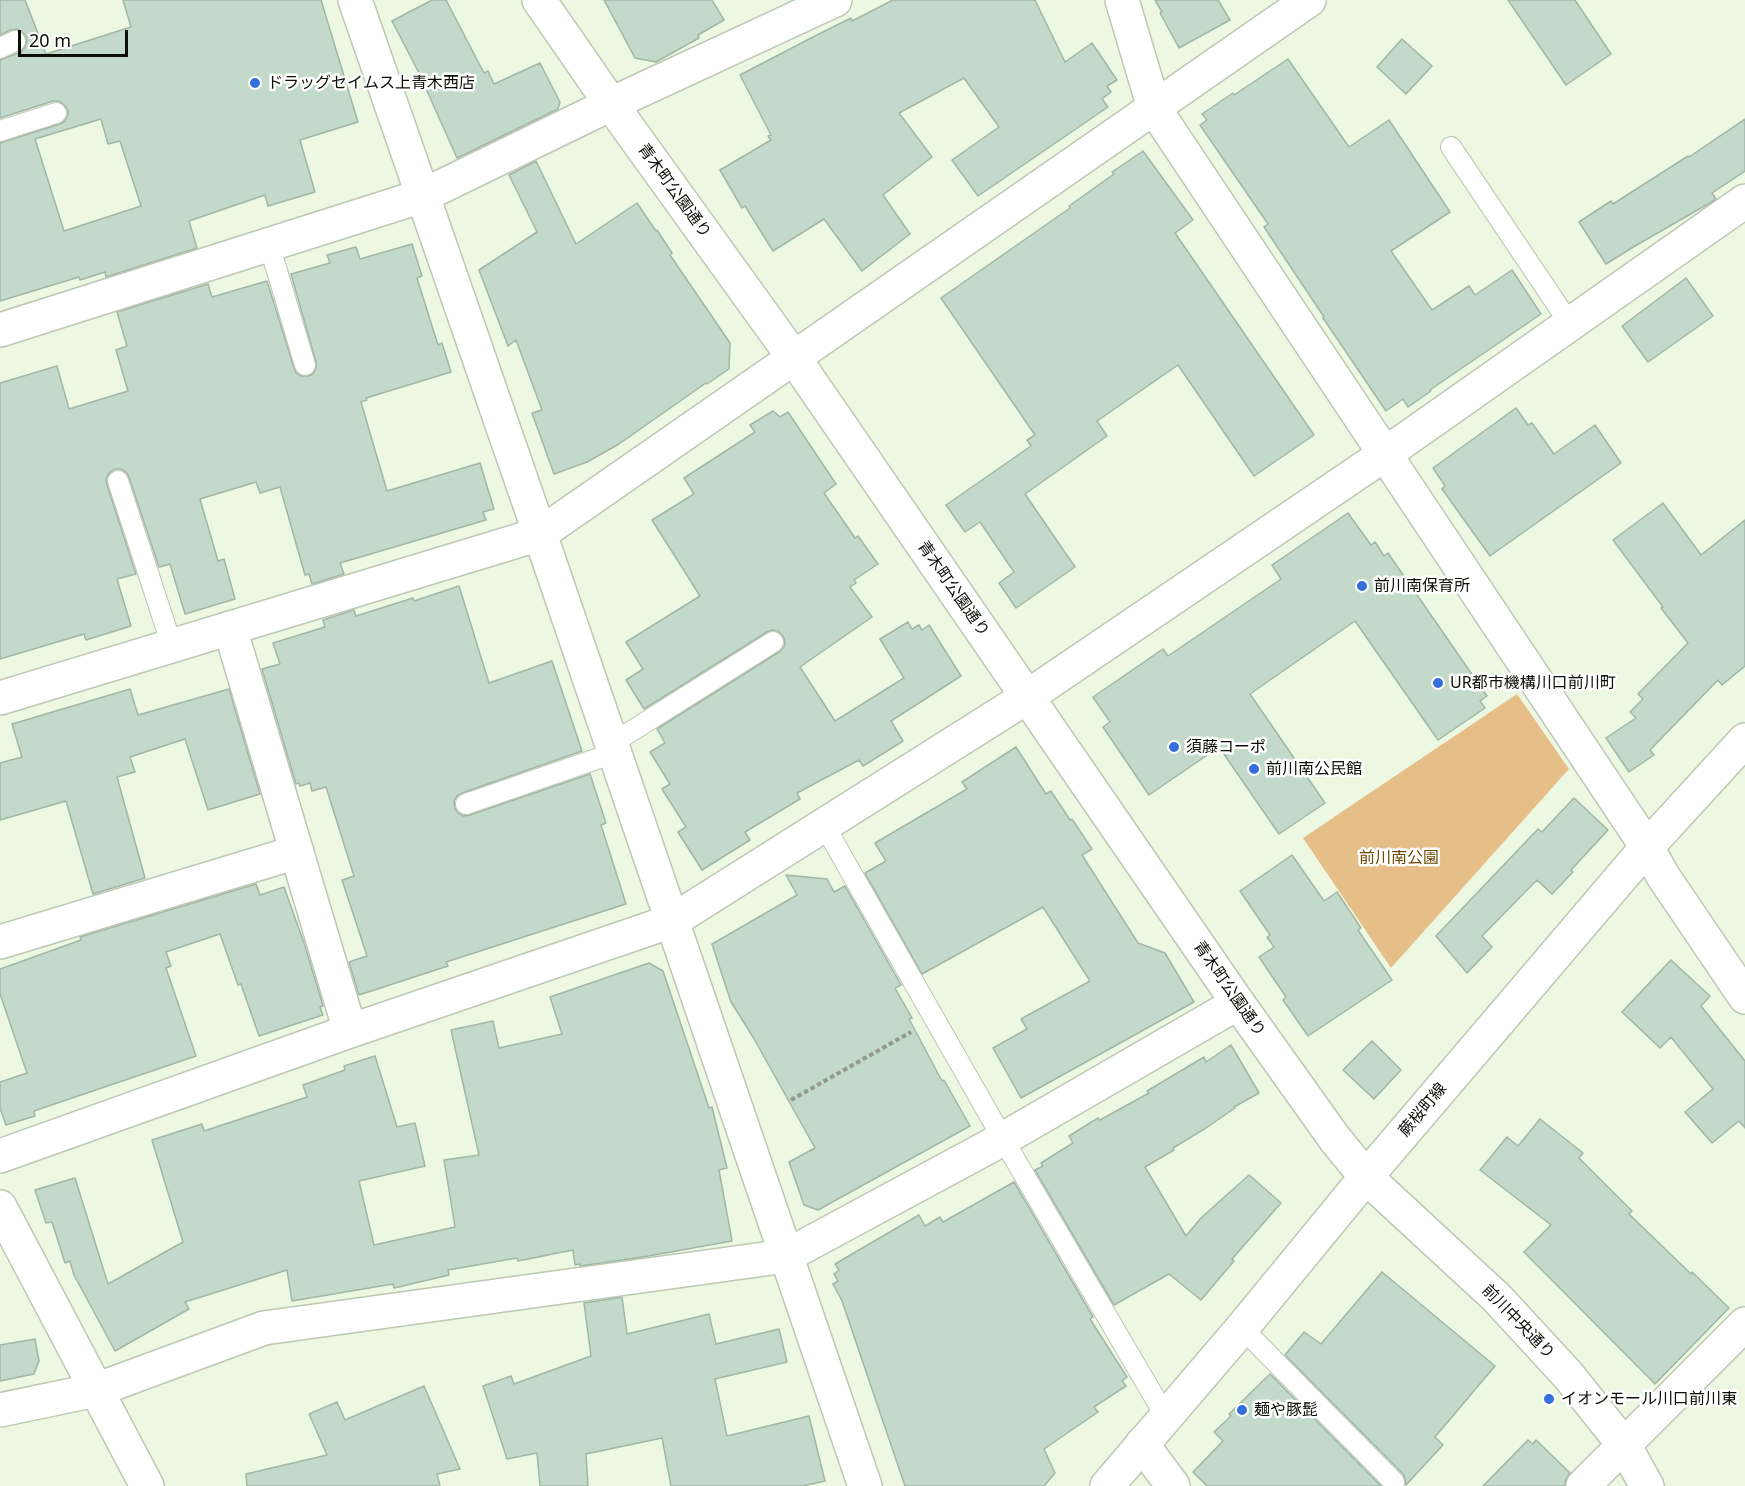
<!DOCTYPE html>
<meta charset="utf-8">
<style>
body{margin:0}
#map{position:relative;width:1745px;height:1486px;overflow:hidden;background:#edf8e2;font-family:"Noto Sans",sans-serif}
canvas{display:block}
.scale{position:absolute;left:18px;top:30px;width:110px;height:27px;box-sizing:border-box;border:3px solid #0b0e07;border-top:0;padding-left:8px;font-size:18px;line-height:21px;white-space:nowrap;color:#0b0e07;-webkit-text-stroke:4px #fff;paint-order:stroke}
</style>
<div id="map">
<canvas width="1745" height="1486"></canvas>
<div class="scale">20 m</div>
</div>
<script>
const ctx = document.querySelector('canvas').getContext('2d');
ctx.lineJoin = 'round';
function paint(path, color) {
  ctx.fillStyle = color;
  ctx.fill(path, 'evenodd');
}
function toPath(rows) {
  const path = new Path2D();
  for (const r of rows) {
    path.moveTo(r[0], r[1]);
    for (let i = 2; i < r.length; i += 2) path.lineTo(r[i], r[i + 1]);
  }
  return path;
}
function stroke(path, color, width, dash) {
  ctx.strokeStyle = color;
  ctx.lineWidth = width;
  ctx.lineCap = dash ? 'butt' : 'round';
  ctx.setLineDash(dash || []);
  ctx.stroke(path);
}
function label(font, color, halo, rows, align = 'center') {
  ctx.font = font + ' "Noto Sans","Noto Sans JP",sans-serif';
  ctx.lineWidth = 5;
  ctx.setLineDash([]);
  ctx.textBaseline = 'middle';
  ctx.strokeStyle = halo;
  ctx.fillStyle = color;
  for (const [text, x, y, turn = 0] of rows) {
    ctx.save();
    ctx.translate(x, y);
    ctx.rotate((+turn || 0) * Math.PI / 180);
    ctx.textAlign = isNaN(turn) ? turn : align;
    if (halo) ctx.strokeText(text, 0, 0);
    ctx.fillText(text, 0, 0);
    ctx.restore();
  }
}
paint(toPath([
 [1517,694,1569,769,1391,968,1303,838]
]), '#e6bf88');
const building = toPath([
 [0,0,25,0,46,54,131,27,123,0,321,0,358,122,300,140,315,192,268,206,265,195,189,221,197,248,106,277,105,272,80,280,79,277,0,301,0,143,60,124,65,121,68,115,68,110,64,105,59,101,53,101,0,118,0,60,21,52,25,47,27,41,26,36,22,32,17,29,10,30,0,35,0,0],
 [101,119,108,144,120,141,141,206,64,231,35,139,101,119],
 [432,0,446,0,484,73,488,71,494,84,540,63,560,102,558,109,457,158,419,73,392,21,432,0],
 [604,0,712,0,724,20,698,35,699,38,656,62,635,58,604,0],
 [893,0,1035,0,1065,62,1092,43,1117,80,1107,86,1111,92,1102,99,1108,107,978,196,952,160,999,127,964,78,899,113,932,157,883,195,910,234,862,271,824,219,773,251,745,206,742,208,720,170,771,140,768,136,771,135,740,75,813,37,851,18,852,21,893,0],
 [1155,0,1218,0,1230,20,1179,48,1160,13,1162,12,1155,0],
 [1508,0,1575,0,1611,54,1566,85,1508,0],
 [1402,39,1432,66,1406,94,1377,67,1402,39],
 [1288,59,1349,147,1389,120,1450,212,1391,251,1432,310,1469,286,1475,295,1512,270,1541,314,1430,390,1431,391,1408,407,1403,399,1386,411,1323,318,1324,317,1264,227,1268,224,1200,125,1207,120,1202,114,1233,93,1234,95,1288,59],
 [1745,119,1745,171,1712,193,1716,199,1708,204,1635,246,1606,264,1579,222,1611,201,1613,204,1688,156,1689,157,1745,119],
 [1143,151,1193,220,1175,233,1314,435,1254,476,1178,365,1097,421,1107,436,1025,494,1075,567,1016,608,999,583,1014,572,980,522,965,532,946,505,1031,446,1027,440,1035,435,941,298,1070,208,1069,206,1114,174,1112,172,1143,151],
 [536,161,576,244,637,203,656,231,657,230,672,253,670,255,730,343,729,369,707,384,706,383,619,444,587,462,554,474,532,413,542,410,516,340,508,346,479,270,537,232,509,175,536,161],
 [412,244,422,276,417,278,438,345,442,343,451,372,366,398,367,400,361,402,387,491,480,463,494,509,483,512,486,520,340,563,344,574,312,584,309,574,305,575,280,487,260,493,256,482,200,499,218,561,224,559,235,599,185,614,170,564,159,567,129,477,126,472,121,469,115,469,109,473,106,479,107,485,136,574,117,579,131,626,86,640,84,634,0,659,0,383,57,366,69,409,128,391,116,350,127,346,117,312,208,284,212,297,267,281,294,368,296,373,302,376,309,376,313,374,316,368,316,362,291,274,330,263,327,255,356,247,360,259,412,244],
 [1686,278,1713,316,1648,362,1622,326,1686,278],
 [1516,408,1528,425,1532,423,1554,454,1595,425,1621,463,1490,556,1442,489,1445,486,1433,468,1516,408],
 [773,411,780,417,788,412,836,484,824,493,855,538,858,536,878,564,854,580,856,583,850,587,872,617,800,667,835,721,904,678,880,639,908,622,912,629,919,625,922,630,929,625,961,676,891,721,903,741,863,766,859,760,797,793,800,799,745,832,750,840,702,870,678,832,686,827,662,789,670,784,650,752,665,743,657,729,779,652,784,647,785,642,783,636,778,631,772,630,767,632,644,709,626,680,643,669,626,642,700,596,652,520,694,494,684,478,755,432,750,425,773,411],
 [1663,503,1701,555,1745,520,1745,666,1722,685,1718,680,1650,750,1654,755,1629,772,1606,738,1636,718,1630,712,1643,699,1638,694,1688,643,1661,608,1663,607,1613,540,1663,503],
 [1348,513,1371,545,1375,542,1384,556,1388,553,1487,696,1480,701,1485,708,1438,740,1355,621,1250,694,1325,803,1279,834,1219,747,1149,795,1103,727,1110,722,1093,697,1163,649,1168,656,1281,579,1272,565,1348,513],
 [459,586,489,683,552,661,582,751,462,793,457,796,454,801,455,808,458,813,463,816,470,815,590,774,606,823,601,825,626,904,446,962,448,966,359,995,349,962,367,956,342,880,354,876,326,787,312,791,310,783,300,786,299,783,296,784,262,669,280,664,273,643,325,627,323,620,354,610,356,616,413,598,414,601,459,586],
 [130,689,138,715,229,689,260,794,208,810,185,739,130,757,135,772,117,777,145,878,93,894,66,801,0,820,0,763,22,757,12,724,130,689],
 [1016,747,1046,794,1051,791,1070,820,1072,819,1092,849,1082,855,1138,943,1165,953,1194,1002,1021,1098,993,1048,1027,1029,1021,1019,1090,981,1043,907,922,974,865,873,886,861,875,843,967,789,962,782,1016,747],
 [1574,798,1608,830,1571,870,1573,872,1552,894,1537,880,1482,936,1492,947,1467,973,1436,936,1538,829,1542,832,1574,798],
 [1292,855,1324,901,1337,892,1361,928,1358,930,1392,980,1308,1036,1283,1000,1286,997,1259,957,1274,947,1267,937,1270,935,1240,891,1292,855],
 [786,875,827,879,834,892,845,886,901,985,895,988,912,1018,909,1019,942,1081,944,1080,970,1126,818,1210,804,1205,789,1162,815,1148,753,1037,731,1002,712,944,797,895,786,875],
 [256,884,260,895,284,887,304,943,323,1006,320,1007,323,1015,259,1036,241,984,238,985,220,934,166,952,171,966,166,968,196,1056,34,1111,35,1116,6,1125,0,1108,0,1082,27,1073,0,994,0,969,81,940,80,937,256,884],
 [1671,960,1710,996,1701,1006,1745,1061,1745,1128,1739,1121,1712,1143,1685,1112,1713,1089,1671,1037,1660,1048,1622,1012,1671,960],
 [649,963,663,971,709,1108,712,1107,727,1168,719,1170,732,1241,643,1257,580,1266,580,1264,575,1265,573,1250,518,1261,517,1258,448,1270,449,1275,394,1288,393,1284,292,1301,287,1270,185,1302,189,1309,115,1351,74,1275,70,1261,65,1263,52,1222,46,1223,35,1190,75,1178,108,1284,183,1242,152,1140,202,1124,204,1131,307,1097,303,1085,345,1070,344,1066,375,1056,397,1127,415,1123,425,1166,359,1181,374,1245,455,1227,444,1160,479,1155,451,1030,493,1021,499,1048,562,1034,550,997,649,963],
 [1372,1041,1401,1070,1374,1099,1343,1070,1372,1041],
 [1231,1045,1259,1093,1234,1107,1235,1108,1206,1128,1173,1148,1174,1150,1145,1167,1186,1236,1201,1218,1249,1175,1281,1203,1232,1259,1234,1261,1201,1300,1169,1274,1114,1305,1035,1170,1043,1166,1041,1163,1073,1143,1069,1136,1098,1118,1100,1120,1149,1093,1147,1091,1204,1057,1206,1062,1231,1045],
 [1540,1119,1583,1153,1579,1158,1632,1211,1629,1214,1691,1274,1692,1272,1729,1308,1655,1384,1524,1252,1551,1225,1480,1170,1507,1137,1518,1146,1540,1119],
 [1014,1182,1093,1317,1090,1319,1127,1377,1122,1381,1126,1386,1094,1407,1098,1412,1044,1449,1055,1473,1044,1486,905,1486,842,1301,833,1284,838,1281,834,1274,839,1270,835,1264,919,1215,925,1226,940,1217,943,1222,1014,1182],
 [1382,1272,1495,1366,1435,1437,1443,1445,1406,1485,1405,1478,1403,1474,1285,1355,1304,1332,1321,1344,1382,1272],
 [622,1297,627,1334,709,1314,716,1344,779,1329,787,1362,715,1379,727,1436,809,1416,825,1481,803,1486,671,1486,662,1438,586,1454,588,1486,540,1486,537,1453,507,1459,483,1386,511,1376,514,1384,591,1356,584,1303,622,1297],
 [35,1339,39,1361,34,1374,0,1381,0,1345,35,1339],
 [1270,1374,1381,1486,1207,1486,1193,1472,1223,1441,1214,1432,1231,1416,1229,1414,1270,1374],
 [424,1386,460,1469,437,1474,440,1486,247,1486,246,1474,327,1455,309,1414,337,1402,345,1420,424,1386],
 [1528,1440,1533,1444,1536,1440,1570,1473,1565,1481,1565,1486,1483,1486,1528,1440]
]);
paint(building, '#c3d9ca');
stroke(building, '#a1b6a7', 1.5);
const lane = toPath([
 [0,48,15,41],
 [0,131,56,113],
 [1451,147,1570,324],
 [269,244,305,365],
 [118,481,172,646],
 [611,744,773,642],
 [466,804,614,753],
 [824,825,1003,1139,1166,1417],
 [1242,1328,1394,1482]
]);
const street = toPath([
 [0,330,422,196,611,104,835,0],
 [230,628,350,1031],
 [0,942,297,852],
 [0,1156,350,1031,672,921,1027,697,1385,454,1745,201],
 [0,1410,96,1390,264,1328,786,1256,1003,1139,1238,1003],
 [1142,1444,1173,1486],
 [1583,1486,1745,1324]
]);
const secondary = toPath([
 [355,0,540,534,865,1486],
 [539,0,611,104,794,358,1238,1003,1335,1139,1366,1177,1497,1298,1568,1375,1624,1445,1647,1486],
 [1122,0,1154,108,1647,847,1663,876,1745,997],
 [0,698,540,534,1309,0],
 [0,1207,147,1486],
 [1107,1486,1242,1328,1366,1177,1647,847,1745,740]
]);
stroke(lane, '#bdc8b3', 22);
stroke(street, '#bdc8b3', 36);
stroke(secondary, '#bdc8b3', 36);
stroke(toPath([
 [791,1100,911,1032]
]), '#939a8a', 4, [4.5, 3]);
stroke(lane, '#fff', 20);
stroke(street, '#fff', 33);
stroke(secondary, '#fff', 33);
for (const [x, y, r, color] of [
 [255,83,6,"#356edd"],
 [1362,586,6,"#356edd"],
 [1438,683,6,"#356edd"],
 [1174,747,6,"#356edd"],
 [1254,769,6,"#356edd"],
 [1549,1399,6,"#356edd"],
 [1242,1410,6,"#356edd"]
]) {
  const dot = new Path2D();
  dot.arc(x, y, r, 0, 2 * Math.PI);
  ctx.fillStyle = color;
  ctx.fill(dot);
  stroke(dot, '#fff', 2);
}
label('16px', '#0b0e07', '#fff', [
 ["ドラッグセイムス上青木西店",267,83],
 ["前川南保育所",1374,586],
 ["UR都市機構川口前川町",1450,683],
 ["須藤コーポ",1186,747],
 ["前川南公民館",1266,769],
 ["イオンモール川口前川東",1561,1399],
 ["麺や豚髭",1254,1410]
], 'left');
label('16px', '#0b0e07', '#fff', [
 ["青木町公園通り",674,191,54],
 ["青木町公園通り",953,589,55],
 ["青木町公園通り",1229,989,55],
 ["蕨桜町線",1423,1110,-50],
 ["前川中央通り",1518,1322,46]
]);
label('16px', '#704a04', '#fff', [
 ["前川南公園",1399,858]
]);
</script>
